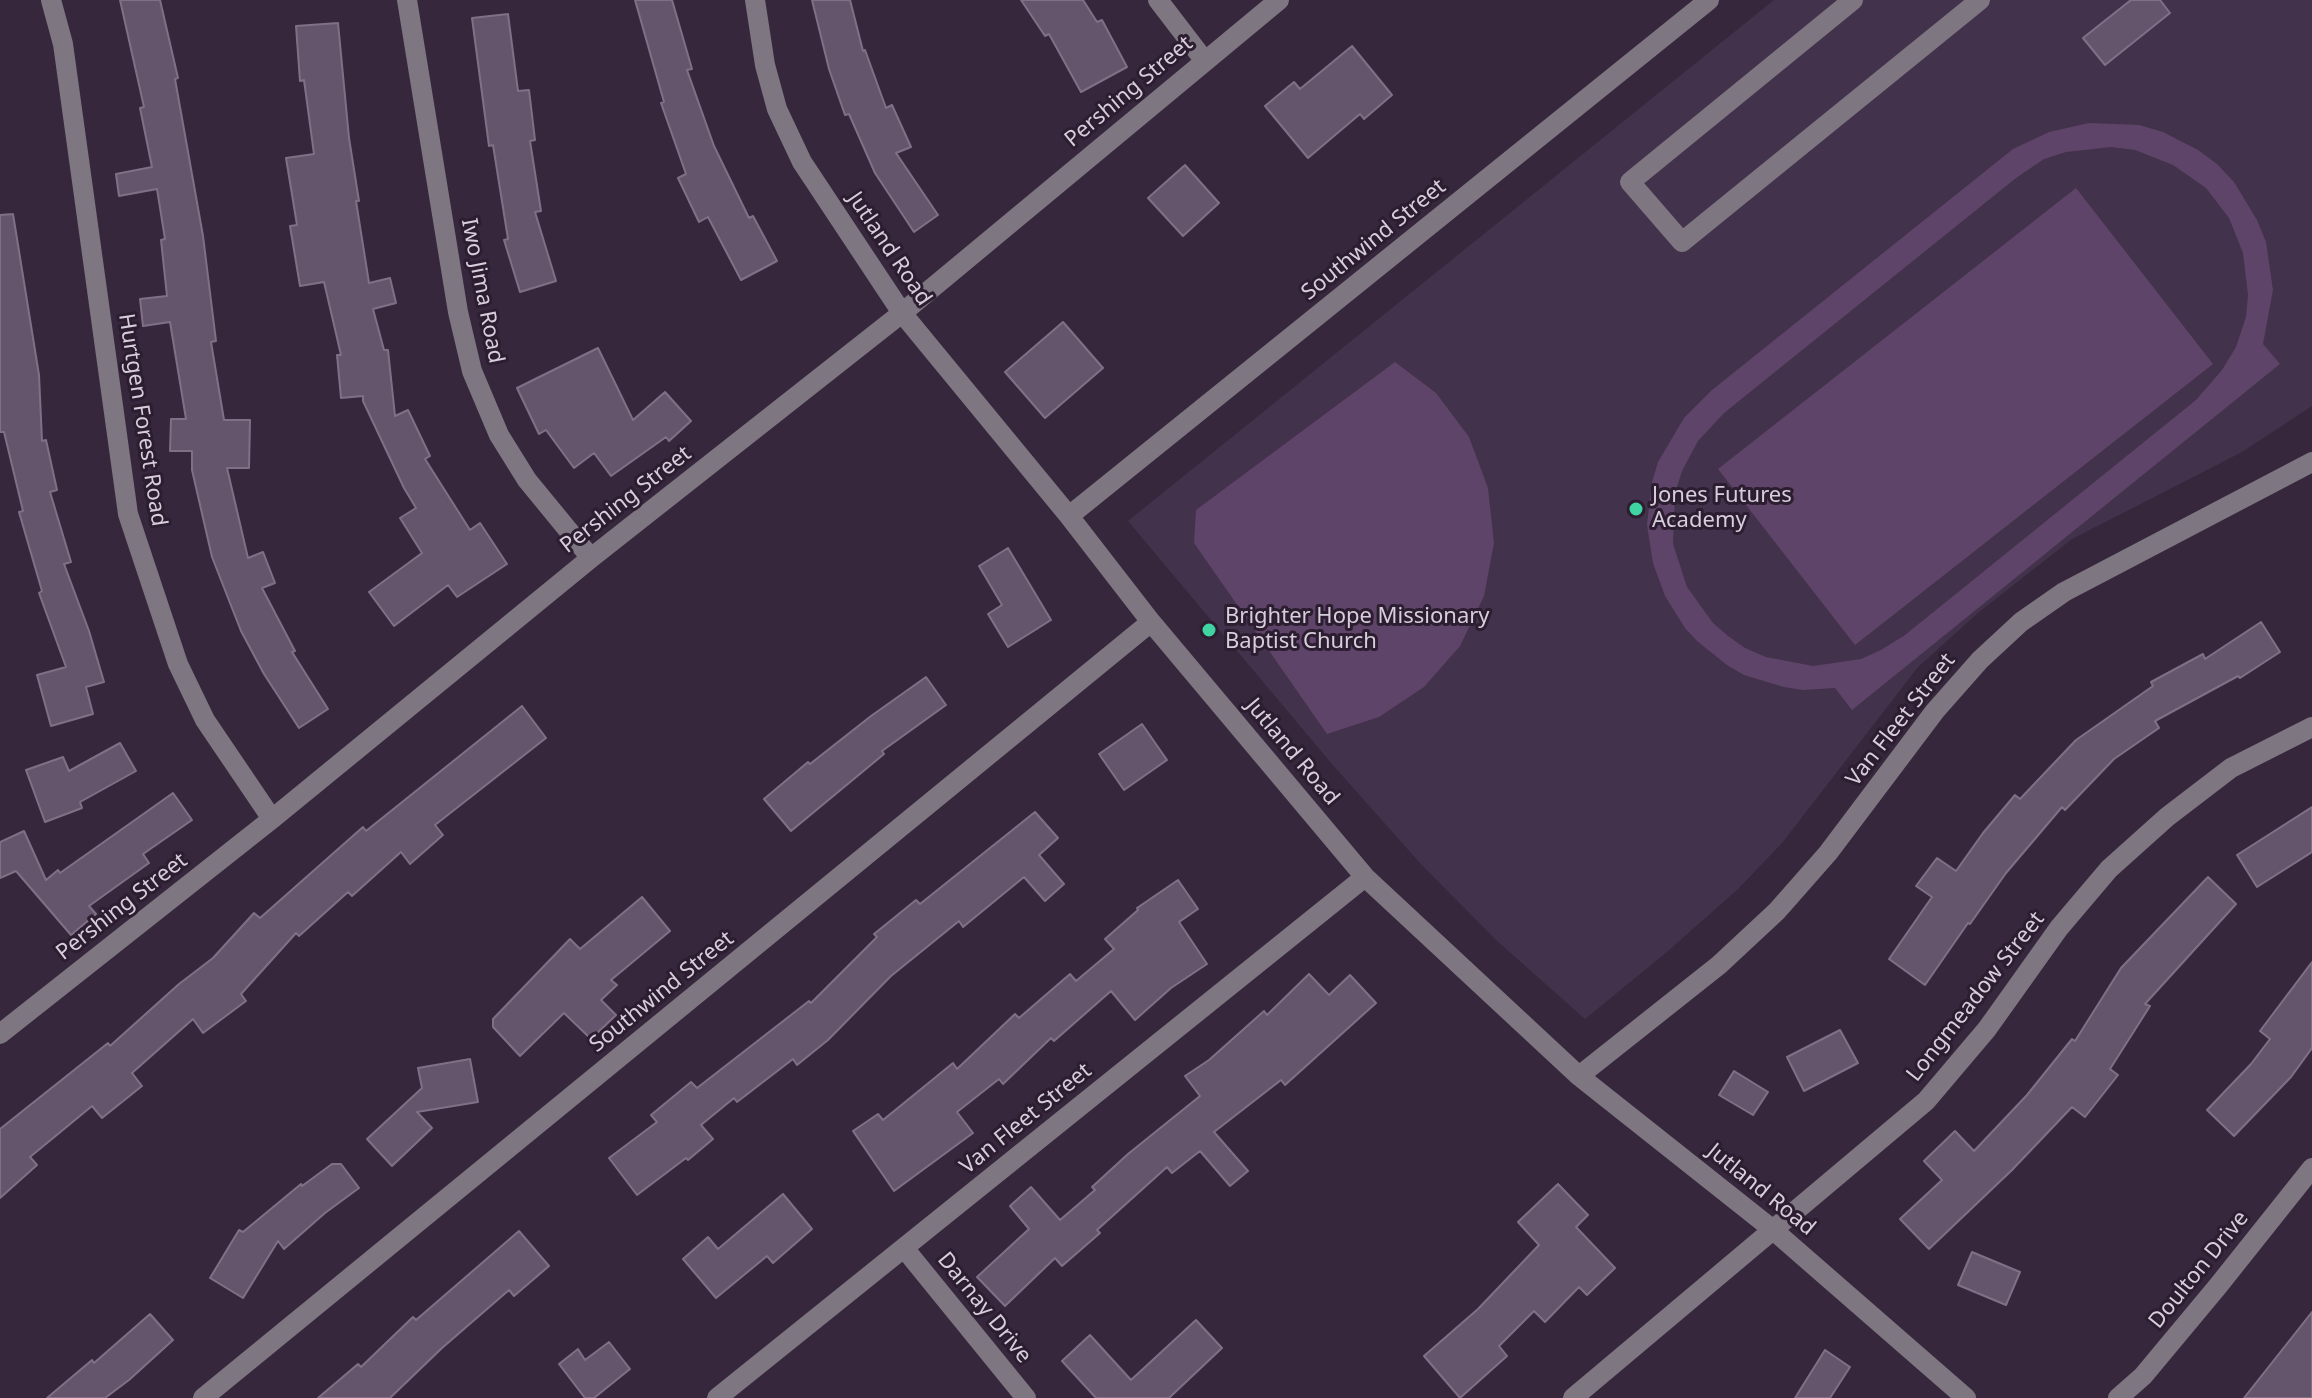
<!DOCTYPE html>
<style>
body{margin:0}
canvas{display:block;background:#36273c}
</style>
<canvas width="2312" height="1398"></canvas>
<script>
const ctx = document.querySelector('canvas').getContext('2d');
ctx.lineJoin = 'round';
function paint(path, color) {
  ctx.fillStyle = color;
  ctx.fill(path, 'evenodd');
}
function toPath(rows) {
  const path = new Path2D();
  for (const r of rows) {
    path.moveTo(r[0], r[1]);
    for (let i = 2; i < r.length; i += 2) path.lineTo(r[i], r[i + 1]);
  }
  return path;
}
function stroke(path, color, width, dash) {
  ctx.strokeStyle = color;
  ctx.lineWidth = width;
  ctx.lineCap = dash ? 'butt' : 'round';
  ctx.setLineDash(dash || []);
  ctx.stroke(path);
}
function label(font, color, halo, rows, align = 'center') {
  ctx.font = font + ' "Noto Sans",sans-serif';
  ctx.lineWidth = 6;
  ctx.setLineDash([]);
  ctx.textBaseline = 'middle';
  ctx.strokeStyle = halo;
  ctx.fillStyle = color;
  for (const [text, x, y, turn = 0] of rows) {
    ctx.save();
    ctx.translate(x, y);
    ctx.rotate((+turn || 0) * Math.PI / 180);
    ctx.textAlign = isNaN(turn) ? turn : align;
    if (halo) ctx.strokeText(text, 0, 0);
    ctx.fillText(text, 0, 0);
    ctx.restore();
  }
}
paint(toPath([
 [1774,0,2312,0,2312,406,2242,452,2072,539,1979,612,1918,667,1782,843,1738,889,1668,951,1585,1019,1495,939,1420,863,1332,764,1128,521]
]), '#43324b');
paint(toPath([
 [2089,123,2139,125,2163,132,2198,150,2217,164,2234,182,2257,220,2266,242,2273,290,2263,344,2280,364,1852,710,1835,688,1803,690,1784,687,1744,675,1727,665,1697,641,1685,628,1665,596,1653,563,1647,525,1652,482,1658,462,1684,418,1712,390,2013,149,2049,132],
 [2111,147,2135,150,2173,165,2206,188,2229,218,2243,253,2248,295,2246,317,2236,347,2222,370,2196,400,1905,635,1881,650,1861,659,1813,666,1766,657,1745,648,1728,636,1713,623,1687,587,1673,544,1675,493,1682,471,1698,441,1724,413,2016,178,2044,159,2066,152],
 [2076,188,2213,364,1855,645,1718,469],
 [1395,362,1436,393,1469,437,1488,488,1494,543,1484,596,1460,646,1424,687,1379,717,1327,734,1194,543,1196,510]
]), '#5e4468');
const building = toPath([
 [120,0,160,0,178,78,175,79,203,236,216,341,211,342,224,420,250,420,249,468,227,468,248,558,263,552,275,583,262,588,295,651,292,652,328,709,299,728,264,674,241,631,212,557,192,470,192,451,170,451,171,419,186,419,170,322,143,326,140,299,167,296,161,240,165,239,157,189,119,196,116,174,152,167,140,108,144,107,120,0],
 [635,0,672,0,692,69,687,70,714,146,749,218,753,216,777,261,741,280,708,217,699,222,678,178,686,174,661,103,664,102,635,0],
 [812,0,850,0,863,51,865,50,886,108,892,105,911,147,896,153,938,215,914,232,875,173,849,114,845,115,829,69,812,0],
 [1021,0,1083,0,1097,22,1102,20,1127,67,1081,92,1049,34,1045,36,1021,0],
 [2131,0,2160,0,2170,13,2105,65,2083,38,2131,0],
 [508,14,518,91,529,90,535,140,530,141,541,211,535,212,556,281,520,292,504,240,508,239,493,145,489,146,472,18,508,14],
 [338,23,349,138,359,201,356,201,369,283,390,278,396,303,373,309,384,350,388,350,395,416,408,410,430,456,425,459,470,530,480,523,507,564,457,597,448,585,394,626,369,592,422,553,400,518,416,508,404,488,363,401,363,396,341,398,337,355,341,355,324,282,300,286,290,226,297,225,286,158,314,154,304,80,300,81,296,26,338,23],
 [1352,46,1392,95,1364,119,1360,114,1308,158,1265,106,1294,82,1300,89,1352,46],
 [1185,165,1219,203,1183,236,1148,198,1185,165],
 [13,214,39,375,42,441,46,440,57,490,50,492,71,562,64,564,89,631,104,682,86,687,93,714,51,726,37,675,66,667,39,593,42,591,19,512,23,511,4,432,0,432,0,215,13,214],
 [1063,322,1103,368,1045,418,1005,372,1063,322],
 [598,348,633,420,665,392,691,421,669,441,666,437,611,476,594,453,574,468,546,430,539,434,517,388,598,348],
 [1008,548,1051,620,1008,647,988,614,1002,605,979,566,1008,548],
 [2261,622,2280,652,2240,678,2238,676,2155,721,2159,728,2114,759,2065,810,2062,807,2006,873,1970,924,1968,923,1925,985,1889,959,1932,897,1916,886,1937,858,1956,871,1983,833,2015,795,2020,799,2076,740,2153,686,2151,682,2203,654,2205,659,2261,622],
 [926,677,946,705,882,751,884,754,791,831,764,799,808,762,810,764,871,716,926,677],
 [522,706,546,738,435,825,443,835,410,864,401,852,352,896,348,892,299,936,296,933,241,994,246,1001,203,1033,193,1019,132,1073,142,1086,102,1118,92,1106,30,1157,37,1165,0,1198,0,1129,108,1043,110,1046,179,984,213,958,254,913,260,918,363,827,366,831,522,706],
 [1142,724,1167,760,1124,790,1099,754,1142,724],
 [120,743,136,771,80,802,82,808,45,822,26,770,63,757,69,771,120,743],
 [173,793,192,820,143,854,149,863,89,906,96,914,71,935,16,871,0,878,0,842,24,831,46,880,58,870,60,873,173,793],
 [2312,807,2312,852,2257,887,2237,855,2312,807],
 [1035,812,1058,838,1039,855,1064,884,1045,901,1024,877,963,927,959,921,891,976,828,1040,797,1065,793,1059,737,1102,734,1098,701,1125,713,1139,688,1160,686,1158,637,1195,609,1158,657,1122,651,1115,691,1082,697,1088,809,1001,811,1003,877,937,874,934,916,900,920,904,1035,812],
 [2208,877,2236,904,2145,1004,2150,1006,2110,1069,2118,1075,2085,1117,2072,1107,2012,1170,1929,1249,1900,1219,1942,1180,1924,1161,1955,1131,1974,1151,2027,1095,2072,1039,2075,1041,2121,968,2208,877],
 [1178,880,1198,909,1179,922,1207,964,1171,988,1135,1020,1111,991,1054,1041,1051,1038,1003,1084,999,1079,957,1112,973,1133,894,1191,853,1131,878,1114,883,1120,953,1063,957,1069,1015,1014,1019,1018,1070,974,1076,981,1114,949,1105,939,1138,910,1137,908,1178,880],
 [642,897,670,931,611,980,617,985,601,1000,616,1015,591,1039,564,1013,520,1056,493,1027,493,1019,570,939,580,949,642,897],
 [2312,962,2312,1048,2291,1077,2234,1136,2207,1110,2251,1064,2270,1039,2260,1031,2312,962],
 [1309,974,1329,995,1350,975,1376,1003,1285,1085,1281,1080,1214,1132,1248,1171,1230,1186,1200,1151,1172,1173,1167,1167,1097,1230,1100,1233,1062,1266,1055,1258,1005,1306,977,1277,1029,1229,1010,1206,1031,1187,1060,1220,1095,1190,1092,1187,1128,1154,1200,1096,1185,1076,1209,1060,1264,1011,1267,1015,1309,974],
 [1840,1030,1858,1063,1804,1091,1787,1057,1840,1030],
 [470,1059,478,1102,417,1112,432,1128,392,1166,367,1139,422,1088,418,1068,470,1059],
 [1734,1071,1768,1092,1753,1115,1719,1095,1734,1071],
 [332,1164,341,1164,359,1188,325,1213,284,1249,278,1241,243,1298,210,1278,239,1230,243,1232,301,1184,302,1186,332,1164],
 [1558,1184,1588,1215,1576,1227,1615,1268,1587,1295,1579,1287,1545,1322,1534,1311,1499,1346,1507,1356,1460,1398,1424,1356,1478,1309,1539,1245,1518,1222,1558,1184],
 [783,1194,812,1229,773,1263,767,1256,716,1298,683,1259,708,1237,718,1249,783,1194],
 [519,1231,549,1266,514,1296,509,1290,442,1348,390,1398,318,1398,358,1364,361,1367,413,1317,416,1320,519,1231],
 [1972,1252,2020,1272,2006,1305,1958,1285,1972,1252],
 [2312,1312,2312,1398,2244,1398,2312,1312],
 [150,1314,173,1340,129,1380,105,1398,47,1398,92,1360,94,1363,150,1314],
 [1196,1320,1222,1348,1169,1398,1096,1398,1062,1361,1090,1335,1131,1380,1196,1320],
 [609,1342,630,1369,594,1398,585,1398,559,1364,578,1349,585,1360,609,1342],
 [1825,1350,1850,1367,1830,1398,1795,1398,1825,1350]
]);
paint(building, '#65556c');
stroke(building, '#806f87', 2);
stroke(toPath([
 [51,0,63,44,128,514,178,664,205,720,272,819],
 [407,0,458,312,472,371,499,435,527,480,591,558],
 [755,0,765,65,777,109,802,162,902,313,1069,516,1151,622,1365,877,1579,1076,1772,1229,1966,1398],
 [1158,0,1204,60],
 [1853,0,1630,182,1682,242,1980,0],
 [1069,516,1709,0],
 [0,1034,272,819,591,558,902,313,1279,0],
 [1579,1076,1719,965,1777,911,1828,853,1935,711,1980,660,2021,622,2064,592,2312,462],
 [904,1248,1026,1398],
 [203,1398,1151,622],
 [717,1398,1365,877],
 [1573,1398,1926,1101,1987,1029,2059,928,2109,869,2167,817,2231,768,2312,727],
 [2118,1398,2143,1376,2218,1286,2312,1168]
]), '#7e7681', 20);
for (const [x, y, r, color] of [
 [1636,509,8,"#3fd4a2"],
 [1209,630,8,"#3fd4a2"]
]) {
  const dot = new Path2D();
  dot.arc(x, y, r, 0, 2 * Math.PI);
  ctx.fillStyle = color;
  ctx.fill(dot);
  stroke(dot, '#2c1d31', 3);
}
label('22px', '#d7cedb', '#2c1d31', [
 ["Pershing Street",1129,92,-40],
 ["Southwind Street",1374,240,-39],
 ["Jutland Road",889,249,56],
 ["Iwo Jima Road",482,291,79],
 ["Hurtgen Forest Road",142,420,81],
 ["Pershing Street",626,500,-38],
 ["Van Fleet Street",1901,720,-52],
 ["Jutland Road",1292,752,50],
 ["Pershing Street",122,907,-38],
 ["Southwind Street",662,992,-39],
 ["Longmeadow Street",1976,997,-52],
 ["Van Fleet Street",1026,1119,-39],
 ["Jutland Road",1761,1190,39],
 ["Doulton Drive",2199,1270,-51],
 ["Darnay Drive",984,1308,51]
]);
label('22px', '#d7cedb', '#2c1d31', [
 ["Jones Futures",1652,496],
 ["Academy",1652,521],
 ["Brighter Hope Missionary",1225,617],
 ["Baptist Church",1225,642]
], 'left');
</script>
